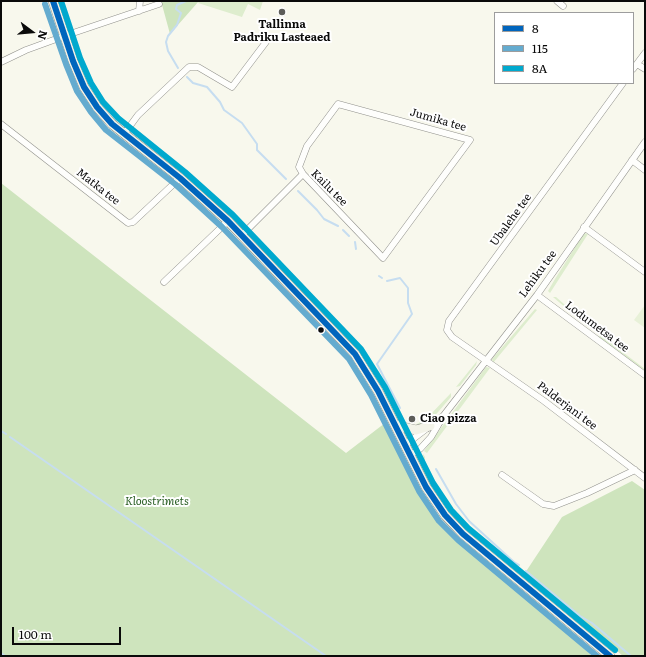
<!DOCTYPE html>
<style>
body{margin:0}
#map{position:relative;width:646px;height:657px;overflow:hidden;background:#f8f8ed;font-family:Literata,serif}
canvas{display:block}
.frame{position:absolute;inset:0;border:2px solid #0a0a0a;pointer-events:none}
.legend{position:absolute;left:494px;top:12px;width:140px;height:72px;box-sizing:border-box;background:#fff;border:1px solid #9d9d9d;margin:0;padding:5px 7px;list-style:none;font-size:12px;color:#0a0a0a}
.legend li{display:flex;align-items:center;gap:8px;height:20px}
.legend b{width:20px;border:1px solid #9d9d9d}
.north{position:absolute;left:12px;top:12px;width:40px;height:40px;-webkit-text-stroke:3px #fff;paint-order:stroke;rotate:106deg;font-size:11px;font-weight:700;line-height:16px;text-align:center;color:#0a0a0a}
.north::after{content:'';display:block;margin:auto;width:14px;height:18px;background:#0a0a0a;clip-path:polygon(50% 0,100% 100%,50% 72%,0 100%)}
.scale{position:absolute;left:12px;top:627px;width:109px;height:18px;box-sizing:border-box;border:2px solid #0a0a0a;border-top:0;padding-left:5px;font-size:12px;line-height:14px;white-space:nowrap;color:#0a0a0a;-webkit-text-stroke:3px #fff;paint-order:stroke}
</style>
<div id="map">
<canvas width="646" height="657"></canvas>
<div class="frame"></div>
<ul class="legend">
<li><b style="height:5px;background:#0065bd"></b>8</li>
<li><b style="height:5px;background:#64abcf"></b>115</li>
<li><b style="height:5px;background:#00a9ce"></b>8A</li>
</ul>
<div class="north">N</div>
<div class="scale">100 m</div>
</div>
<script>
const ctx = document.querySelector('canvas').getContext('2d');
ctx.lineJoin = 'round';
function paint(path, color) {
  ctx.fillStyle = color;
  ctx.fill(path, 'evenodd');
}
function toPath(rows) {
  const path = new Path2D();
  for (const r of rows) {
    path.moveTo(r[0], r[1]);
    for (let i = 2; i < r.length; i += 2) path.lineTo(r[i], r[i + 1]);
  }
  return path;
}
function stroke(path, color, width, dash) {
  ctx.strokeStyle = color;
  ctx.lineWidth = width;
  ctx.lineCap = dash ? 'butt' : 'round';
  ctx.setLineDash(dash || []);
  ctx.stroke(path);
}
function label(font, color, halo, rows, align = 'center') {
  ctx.font = font + ' Literata,serif';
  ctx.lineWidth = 4;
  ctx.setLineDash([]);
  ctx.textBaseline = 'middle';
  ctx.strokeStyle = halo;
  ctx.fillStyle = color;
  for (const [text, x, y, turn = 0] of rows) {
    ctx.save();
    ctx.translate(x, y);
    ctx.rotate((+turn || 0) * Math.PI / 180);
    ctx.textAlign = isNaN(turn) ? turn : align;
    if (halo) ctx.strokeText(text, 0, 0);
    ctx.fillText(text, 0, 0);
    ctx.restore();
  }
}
paint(toPath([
 [199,1,263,1,260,10,248,4,242,17,198,3],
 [584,233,588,234,550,293,548,291,555,279],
 [553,297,556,297,588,325,587,326],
 [535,309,537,310,493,363,492,359],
 [600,335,645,369,645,371,599,337],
 [477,361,476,365,460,386,456,387],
 [486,367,490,368,427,453,424,451],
 [451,393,451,397,432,419,427,423,414,426,428,417],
 [423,454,425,457,425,473,443,502,441,503,422,471,420,462]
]), '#deedce');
paint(toPath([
 [161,1,199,1,170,34],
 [1,183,346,453,385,423,419,488,443,523,457,540,557,622,592,656,1,656],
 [632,481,645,490,645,656,623,656,525,573,562,517]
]), '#cee4bd');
paint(toPath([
 [645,305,645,328,634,320]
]), '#e8f1d8');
stroke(toPath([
 [178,68,168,51,166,42,168,36,177,25,181,13,176,9,177,5,186,1],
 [187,77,193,83,207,87,220,102,224,110,242,123,257,144,257,150,286,179],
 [298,191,317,210,324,219,338,226],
 [343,230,349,236],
 [355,242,356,249],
 [379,276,382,278],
 [387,281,400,278,408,288,408,303,412,314,377,364,400,408],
 [1,431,6,434],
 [10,437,326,656],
 [436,469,456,504,469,521,514,562,519,565],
 [526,571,580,616,592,623,631,656],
 [1,653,5,656]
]), '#c6ddf0', 2);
const street = toPath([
 [557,1,563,6],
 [139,11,140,1],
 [1,62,26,50,70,34,159,4],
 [637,64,645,69],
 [633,69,645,53],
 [623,83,449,321,447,330,452,337,544,401,645,478],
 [1,124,128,223,133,222,180,178],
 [124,134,138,115,189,67,198,67,232,87,266,42],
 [632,160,645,170],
 [584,227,645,272],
 [242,235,303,174,383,258,470,140,338,104,307,146,299,167,303,174],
 [164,282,228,221],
 [537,295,645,375],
 [405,445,443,416],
 [410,455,420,449,431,437,444,415,537,295,645,142],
 [502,475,543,504,554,506,587,493,635,470]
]);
const secondary = toPath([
 [53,1,73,61,84,87,97,107,112,124,180,178,228,221,355,354,378,391,426,487,445,515,463,534,610,656],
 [395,425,416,430,430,426]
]);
stroke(street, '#91918c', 7);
stroke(secondary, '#888883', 10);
stroke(street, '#fefefc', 6);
stroke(secondary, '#f3f3e8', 9);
stroke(toPath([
 [53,1,73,61,84,87,97,107,112,124,180,178,228,221,355,354,378,391,426,487,445,515,463,534,610,656]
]), '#0065bd', 6);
stroke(toPath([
 [45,4,66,64,77,91,91,112,106,130,175,184,222,227,349,359,371,395,419,491,439,521,458,540,597,656]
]), '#64abcf', 6);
stroke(toPath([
 [61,1,80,58,91,83,103,102,118,118,185,172,233,215,361,349,385,387,433,483,451,510,468,528,615,650]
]), '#00a9ce', 6);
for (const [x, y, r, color] of [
 [282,12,4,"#5d5d59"],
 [321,330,3.5,"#0a0a0a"],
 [412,419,4,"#5d5d59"]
]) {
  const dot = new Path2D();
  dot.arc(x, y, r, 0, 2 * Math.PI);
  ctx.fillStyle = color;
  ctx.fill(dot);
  stroke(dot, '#fff', 1.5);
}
label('bold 11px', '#0a0a0a', '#fff', [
 ["Tallinna",282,25],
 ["Padriku Lasteaed",282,38],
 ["Ciao pizza",420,419,"left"]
]);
label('11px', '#0a0a0a', '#fff', [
 ["Jumika tee",438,120,16],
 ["Matka tee",98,187,38],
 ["Kailu tee",329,188,45],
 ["Ubalehe tee",511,220,-54],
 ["Lehiku tee",538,274,-54],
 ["Lodumetsa tee",597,327,37],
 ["Palderjani tee",567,406,37]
]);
label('italic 11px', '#265b20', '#fff', [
 ["Kloostrimets",157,502]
]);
</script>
